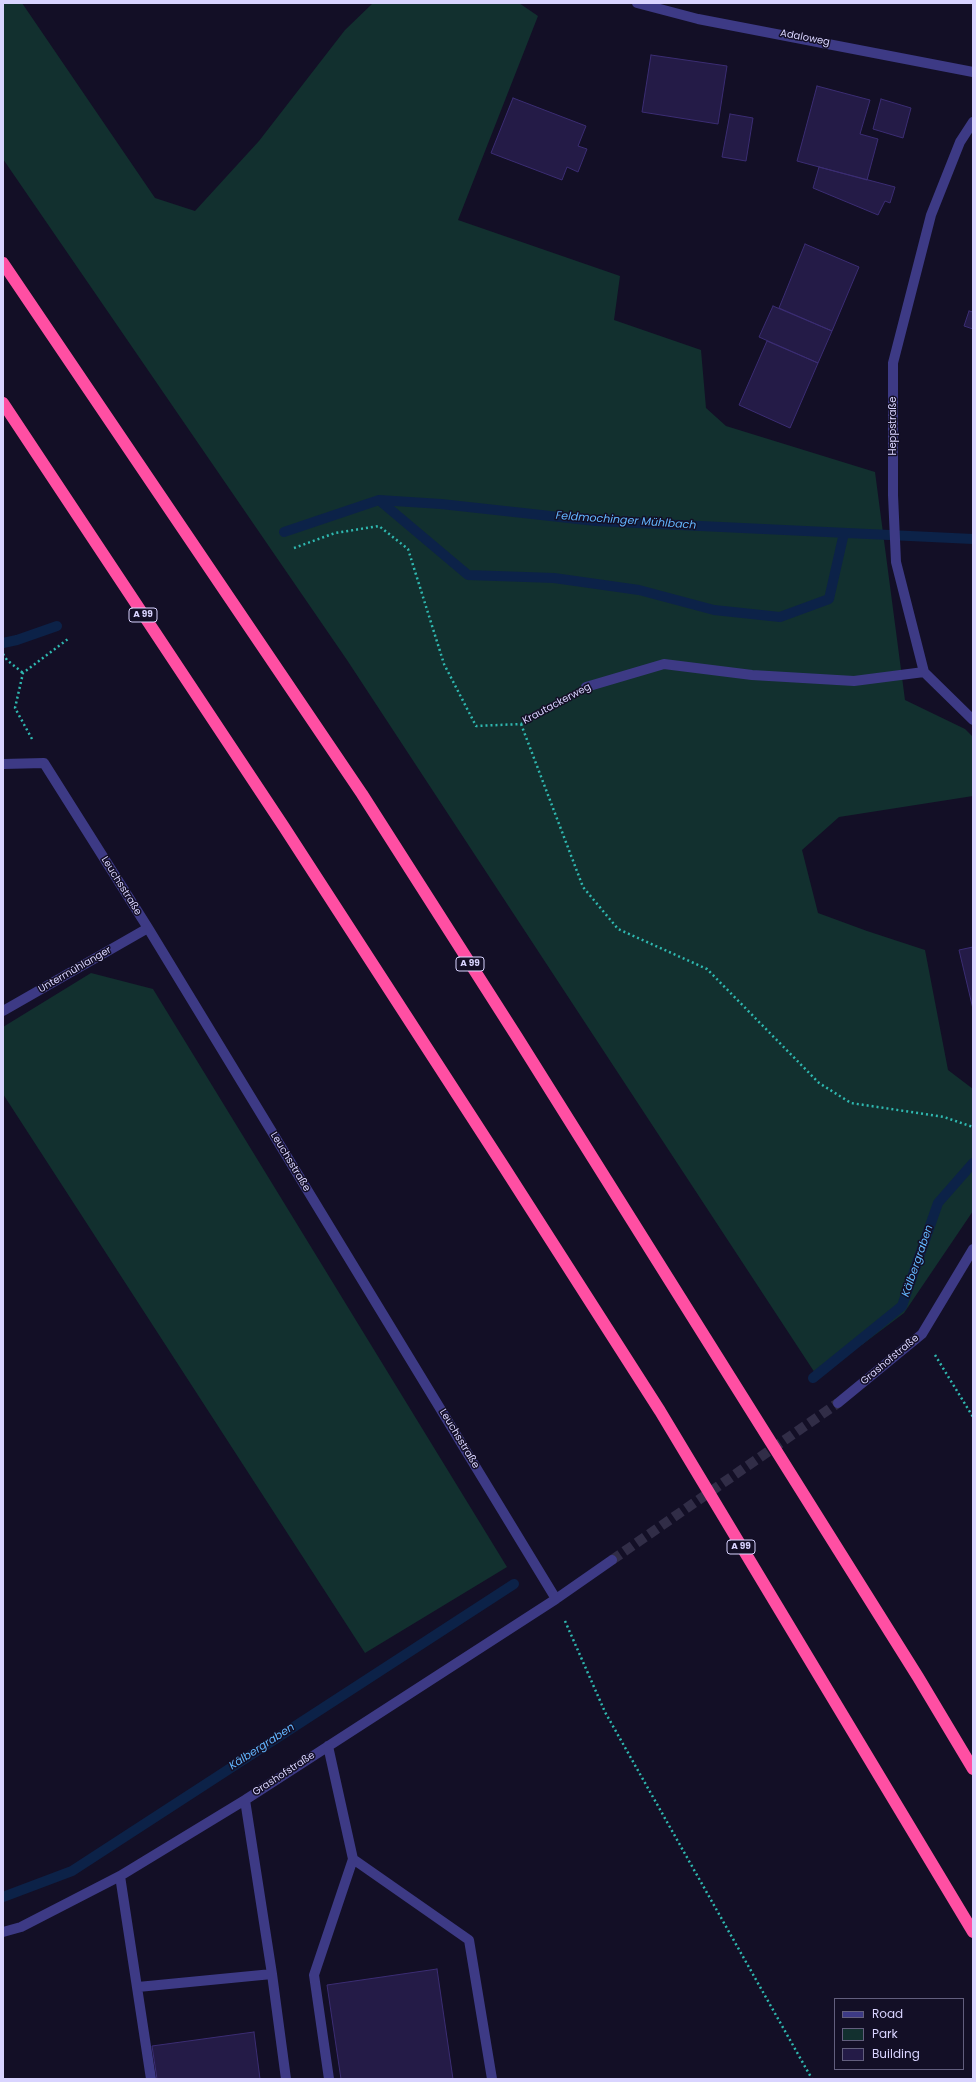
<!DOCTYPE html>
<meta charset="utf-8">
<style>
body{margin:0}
#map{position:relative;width:976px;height:2082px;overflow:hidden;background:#130f26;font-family:Poppins,sans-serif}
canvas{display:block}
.frame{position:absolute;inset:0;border:4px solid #d9d4ff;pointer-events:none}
.legend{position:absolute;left:834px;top:1998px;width:130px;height:72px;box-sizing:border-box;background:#130f26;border:1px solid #625e7d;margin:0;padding:5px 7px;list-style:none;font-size:12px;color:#d9d4ff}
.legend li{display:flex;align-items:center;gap:8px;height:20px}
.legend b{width:20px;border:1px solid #625e7d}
</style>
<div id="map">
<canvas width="976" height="2082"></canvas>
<div class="frame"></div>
<ul class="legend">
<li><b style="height:5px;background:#3d3a85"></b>Road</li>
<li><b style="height:11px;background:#12302f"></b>Park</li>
<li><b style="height:11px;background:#241b47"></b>Building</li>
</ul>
</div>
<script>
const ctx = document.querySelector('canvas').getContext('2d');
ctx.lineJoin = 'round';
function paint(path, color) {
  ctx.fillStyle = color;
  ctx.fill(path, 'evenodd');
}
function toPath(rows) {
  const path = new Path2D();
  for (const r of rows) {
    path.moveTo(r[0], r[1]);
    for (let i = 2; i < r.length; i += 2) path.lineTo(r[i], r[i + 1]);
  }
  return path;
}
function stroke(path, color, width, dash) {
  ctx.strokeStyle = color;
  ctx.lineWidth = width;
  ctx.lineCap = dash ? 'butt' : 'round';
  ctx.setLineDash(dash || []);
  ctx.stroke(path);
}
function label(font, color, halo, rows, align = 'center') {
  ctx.font = font + ' Poppins,sans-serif';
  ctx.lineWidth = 3;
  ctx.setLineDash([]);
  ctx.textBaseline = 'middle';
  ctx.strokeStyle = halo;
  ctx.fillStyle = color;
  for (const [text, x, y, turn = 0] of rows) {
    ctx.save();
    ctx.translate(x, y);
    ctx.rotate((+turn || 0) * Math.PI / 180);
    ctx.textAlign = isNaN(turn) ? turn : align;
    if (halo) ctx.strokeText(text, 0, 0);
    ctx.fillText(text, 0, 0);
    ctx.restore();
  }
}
paint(toPath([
 [3,3,22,3,155,198,195,211,259,141,345,30,373,3,519,3,538,16,458,220,620,276,614,320,701,350,706,408,726,426,875,472,905,700,965,729,973,737,973,796,839,817,802,850,818,913,867,931,925,950,948,1070,973,1089,973,1211,904,1313,863,1344,815,1373,347,660,3,159],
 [91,973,153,989,507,1567,365,1653,3,1094,3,1027]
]), '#12302f');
stroke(toPath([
 [379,500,468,575,554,578,639,590,714,610,780,617,829,599,844,533],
 [284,532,379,500,441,504,596,521,973,539],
 [3,643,17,640,57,626],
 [813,1378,902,1306,938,1203,973,1163],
 [3,1897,72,1871,514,1584]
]), '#0c2248', 10);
const building = toPath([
 [651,55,727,66,718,124,642,112,651,55],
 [817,86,870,100,860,134,878,139,867,180,797,161,817,86],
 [513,98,586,126,578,146,587,149,578,172,567,167,562,180,491,153,513,98],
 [881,99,911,108,903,138,873,129,881,99],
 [730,114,753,118,746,161,722,157,730,114],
 [819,167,895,187,890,203,885,201,878,215,813,188,819,167],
 [805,244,859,267,832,331,779,308,805,244],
 [773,306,832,331,818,363,759,337,773,306],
 [969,311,973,312,973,329,964,326,969,311],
 [767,341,818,363,790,428,739,405,767,341],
 [973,947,973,1009,959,950,973,947],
 [437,1969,453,2079,341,2079,327,1985,437,1969],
 [254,2032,260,2079,157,2079,152,2046,254,2032]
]);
paint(building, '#241b47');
stroke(building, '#3b2d73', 1);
stroke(toPath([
 [612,1560,838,1403]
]), '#312d47', 10, [10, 5]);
stroke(toPath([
 [294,548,335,533,379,526,408,549,444,664,476,726,521,724,566,699],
 [3,654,7,660,23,673],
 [521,724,583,887,618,929,707,969,819,1083,851,1103,944,1117,973,1127],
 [32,739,15,708,23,673,68,639],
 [935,1355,973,1417],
 [565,1621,605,1712,812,2079]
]), '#2fb8b0', 2.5, [2, 3]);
stroke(toPath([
 [637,3,698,19,973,72],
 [973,122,960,142,931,215,893,363,893,495,896,562,924,672,973,720],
 [586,687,664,664,752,675,854,681,924,672],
 [3,764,44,763,148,928,556,1599],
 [3,1011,148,928],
 [838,1403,922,1334,973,1249],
 [328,1746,353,1859,314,1975,329,2079],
 [245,1800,272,1974],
 [353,1859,469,1940,492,2079],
 [120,1876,151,2079],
 [3,1932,21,1927,120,1876,245,1800,556,1599,612,1560],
 [138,1987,272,1974,286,2079]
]), '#3d3a85', 10);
stroke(toPath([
 [3,263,362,794,517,1037,918,1677,973,1769],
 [3,403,284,827,504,1167,660,1411,973,1932]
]), '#ff4fa3', 12);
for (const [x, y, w] of [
 [143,615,28],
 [470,964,28],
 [741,1547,28]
]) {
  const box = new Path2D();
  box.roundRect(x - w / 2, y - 7, w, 14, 3);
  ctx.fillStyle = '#130f26';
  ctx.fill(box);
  stroke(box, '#d9d4ff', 1);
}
label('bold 9px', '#d9d4ff', null, [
 ["A 99",143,615],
 ["A 99",470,964],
 ["A 99",741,1547]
]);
label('10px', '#d9d4ff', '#130f26', [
 ["Adaloweg",805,38,11],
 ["Heppstraße",893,426,-90],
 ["Krautackerweg",557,704,-28],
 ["Leuchsstraße",121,886,58],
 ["Untermühlanger",75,970,-30],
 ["Leuchsstraße",290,1162,59],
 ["Grashofstraße",890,1360,-40],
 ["Leuchsstraße",459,1439,59],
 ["Grashofstraße",284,1774,-33]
]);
label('italic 11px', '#62b6ff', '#130f26', [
 ["Feldmochinger Mühlbach",626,521,4],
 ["Kälbergraben",918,1261,-71],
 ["Kälbergraben",262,1747,-33]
]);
</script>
